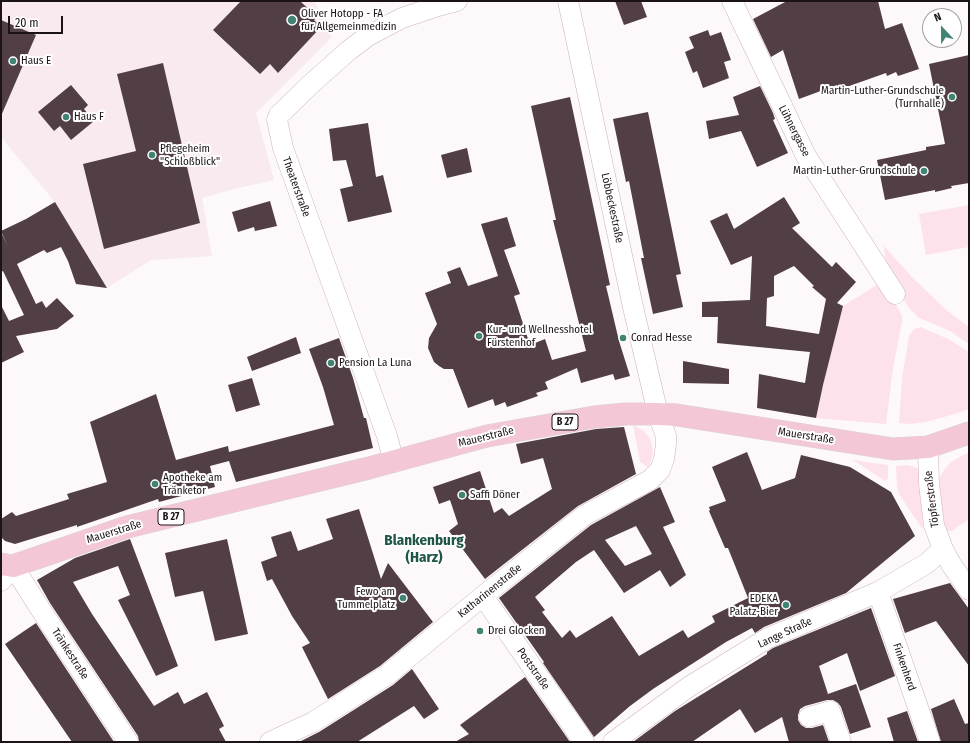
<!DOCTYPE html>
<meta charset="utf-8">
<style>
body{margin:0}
#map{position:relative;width:970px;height:743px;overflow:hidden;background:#fdf8fa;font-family:"Fira Sans Condensed",sans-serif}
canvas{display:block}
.frame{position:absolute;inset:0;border:2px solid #1c1316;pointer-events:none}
.north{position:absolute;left:922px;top:8px;width:40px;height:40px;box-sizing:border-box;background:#fff;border:1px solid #a4a1a2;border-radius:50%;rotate:338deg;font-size:11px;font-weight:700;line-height:16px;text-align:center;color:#1c1316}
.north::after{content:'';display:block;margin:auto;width:14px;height:18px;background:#428474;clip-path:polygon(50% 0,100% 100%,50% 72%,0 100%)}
.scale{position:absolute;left:8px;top:16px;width:55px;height:18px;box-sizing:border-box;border:2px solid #1c1316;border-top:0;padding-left:5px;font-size:12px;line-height:14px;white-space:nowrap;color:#1c1316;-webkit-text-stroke:3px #fff;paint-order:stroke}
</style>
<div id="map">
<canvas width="970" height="743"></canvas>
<div class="frame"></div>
<div class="north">N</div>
<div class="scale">20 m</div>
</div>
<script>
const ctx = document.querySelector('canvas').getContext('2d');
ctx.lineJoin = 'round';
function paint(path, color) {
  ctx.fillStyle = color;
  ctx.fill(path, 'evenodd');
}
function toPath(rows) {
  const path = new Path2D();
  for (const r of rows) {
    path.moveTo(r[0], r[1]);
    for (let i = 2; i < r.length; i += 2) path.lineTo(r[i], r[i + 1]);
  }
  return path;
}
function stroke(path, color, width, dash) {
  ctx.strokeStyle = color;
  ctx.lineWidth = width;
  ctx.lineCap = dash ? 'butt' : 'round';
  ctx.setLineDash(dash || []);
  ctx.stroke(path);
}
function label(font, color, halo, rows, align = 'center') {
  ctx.font = font + ' "Fira Sans Condensed",sans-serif';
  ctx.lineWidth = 4;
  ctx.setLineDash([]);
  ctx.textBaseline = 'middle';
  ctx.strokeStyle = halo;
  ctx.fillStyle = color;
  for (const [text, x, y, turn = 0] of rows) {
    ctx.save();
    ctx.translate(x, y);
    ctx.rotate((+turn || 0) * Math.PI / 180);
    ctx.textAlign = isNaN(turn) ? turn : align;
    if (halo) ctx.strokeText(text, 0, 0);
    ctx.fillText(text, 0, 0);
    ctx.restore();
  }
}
paint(toPath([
 [1,1,314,1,332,37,256,113,274,180,230,190,202,198,212,256,151,260,107,288,55,202,1,137]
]), '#f8eaee');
paint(toPath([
 [969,205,969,247,926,255,919,214],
 [884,246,912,277,945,309,969,327,969,344,950,331,919,318,908,307,886,264],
 [883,281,902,316,902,322,893,368,886,424,816,418,822,388,843,306],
 [921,327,948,339,969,352,969,409,958,413,926,422,910,424,899,423,902,379,909,336,914,329],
 [633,425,644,431,649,437,652,445,653,453,651,461,648,467,640,462],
 [969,452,969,519,952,531,945,531,939,486,940,477,944,470,951,462],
 [853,460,888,465,888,479,885,481],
 [908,465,917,468,921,472,923,530,899,494,897,487,896,466]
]), '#fee2eb');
paint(toPath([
 [241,1,300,1,317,17,314,20,321,27,278,73,270,64,260,74,213,30],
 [615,1,641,1,647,17,624,25],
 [787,1,878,1,885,29,902,23,919,69,898,76,896,72,887,76,886,73,838,90,837,85,799,99,783,50,771,57,753,19],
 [1,20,36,35,1,116],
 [708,30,710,36,721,32,731,60,724,62,729,78,703,88,697,71,693,73,685,52,694,48,689,37],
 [969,55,969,183,951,186,952,188,935,192,935,190,885,200,877,160,926,150,926,147,945,144,929,64],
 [163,63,200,223,104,249,83,164,136,151,117,74],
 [71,85,88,105,84,109,94,121,71,140,60,126,54,131,38,112],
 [760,86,773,113,775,119,773,120,788,153,757,167,741,131,709,139,706,121,739,115,733,97],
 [570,97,610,285,606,286,619,341,630,376,615,380,613,374,581,383,577,368,545,382,548,389,536,393,538,396,507,407,505,402,495,406,493,399,468,408,453,369,444,369,439,366,434,362,428,348,429,338,437,324,425,293,451,283,447,272,460,267,468,286,498,276,481,224,507,217,516,246,504,250,520,294,514,296,530,345,545,339,552,360,586,351,553,220,556,220,531,106],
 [648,112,681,274,676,275,683,307,653,314,641,258,644,258,629,181,626,182,613,119],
 [368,123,376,177,383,175,392,212,348,222,340,189,353,186,346,160,333,161,329,129],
 [467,148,472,172,447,178,441,155],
 [784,197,800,223,792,228,832,267,836,262,856,282,837,303,843,306,823,385,816,418,757,408,759,374,805,383,810,352,717,343,718,317,702,317,702,302,750,300,752,256,731,265,710,221,727,213,734,229],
 [794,266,814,286,812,287,826,299,819,334,766,326,767,298,774,296,774,276],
 [270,201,277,226,255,231,254,227,238,232,232,212],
 [55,202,107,288,76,284,68,261,61,247,47,253,44,250,17,264,36,304,42,301,46,308,57,298,74,316,57,329,16,336,24,352,1,363,1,305,9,321,24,315,3,271,1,272,1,232,8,247,1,231,26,219],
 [296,337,301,353,252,371,247,357],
 [339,338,353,378,364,418,366,418,373,448,236,482,229,461,210,466,215,487,159,502,158,499,77,527,77,525,15,544,5,541,1,537,1,519,12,512,16,516,69,499,67,494,107,482,90,422,156,394,176,460,228,446,229,452,334,425,323,387,309,349],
 [683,361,729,369,729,384,683,383],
 [252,378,260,405,236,412,228,385],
 [624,427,636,474,578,506,485,579,449,531,458,524,450,500,439,504,433,487,480,471,494,513,502,508,509,516,552,489,543,458,521,464,516,444,596,429],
 [747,452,762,490,795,478,801,455,850,467,891,492,915,536,846,593,764,627,755,633,752,628,726,642,653,689,630,706,594,737,543,663,544,662,499,598,591,525,660,487,675,522,663,527,686,575,670,587,660,570,624,593,594,550,576,562,535,597,545,610,542,612,562,638,570,630,576,638,612,616,639,656,683,630,688,638,715,622,712,616,748,598,728,548,725,548,709,511,710,510,709,507,726,501,712,467],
 [636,526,652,554,625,566,605,540],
 [359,509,381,579,388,563,433,622,380,666,328,699,302,647,310,643,292,616,272,579,267,581,261,562,277,556,271,537,291,531,298,551,333,539,326,519],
 [130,539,178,666,156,676,118,600,130,595,118,566,73,582,92,614,154,706,178,692,184,704,207,692,224,726,219,729,226,742,139,742,138,736,50,603,37,580,75,558],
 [227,539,248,634,215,641,203,591,175,597,165,553],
 [950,583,969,609,969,666,936,621,905,633,893,599],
 [871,608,895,676,860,691,847,653,819,666,828,694,856,684,871,727,850,734,841,707,838,703,833,700,827,700,805,706,800,709,798,715,798,720,801,725,806,728,812,728,823,725,829,742,789,742,782,717,755,733,740,709,692,742,633,742,675,711,767,654,767,652,773,648],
 [36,623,114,742,72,742,5,644],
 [412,669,439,709,424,719,414,706,357,742,299,742,319,732,393,685],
 [525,677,570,742,455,742,469,734,460,725],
 [954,699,965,724,969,723,969,742,941,742,931,709],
 [907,711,918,742,894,742,887,718]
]), '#523e45');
const minor = toPath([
 [732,1,806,156,895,294],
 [928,447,929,484,934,525,943,549,951,564,969,590],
 [394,462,387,436,283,148,277,120,279,115,311,84,348,51,368,36,402,18,438,6,457,1],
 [1,581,13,566,39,607,128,742],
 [878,592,930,742],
 [483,596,584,742],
 [809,717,830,711,841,742],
 [270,742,313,722,387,675,483,596,585,515,650,480,660,470,664,459,666,444,666,436,658,414,633,307,568,1],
 [613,742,690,686,768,638,878,592,926,564,943,549]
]);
const major = toPath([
 [1,564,13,566,127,527,369,468,487,436,594,417,626,414,658,414,677,415,893,449,928,447,969,433]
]);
stroke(minor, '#ccb3bb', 21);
stroke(major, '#d6d5d5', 23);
stroke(minor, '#fff', 20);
stroke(major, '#f4c7d7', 22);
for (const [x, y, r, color] of [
 [292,20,5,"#428474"],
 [13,61,4,"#428474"],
 [952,97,4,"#428474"],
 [66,117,4,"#428474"],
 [152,155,4,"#428474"],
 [924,171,4,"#428474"],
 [479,336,4,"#428474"],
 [623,338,4,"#428474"],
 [331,363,4,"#428474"],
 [155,484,4,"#428474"],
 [462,495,4,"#428474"],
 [403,598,4,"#428474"],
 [786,605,4,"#428474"],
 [480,631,4,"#428474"]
]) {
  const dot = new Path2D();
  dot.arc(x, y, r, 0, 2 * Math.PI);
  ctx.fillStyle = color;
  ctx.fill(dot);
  stroke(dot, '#fff', 1.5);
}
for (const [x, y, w] of [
 [565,422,26],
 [171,517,26]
]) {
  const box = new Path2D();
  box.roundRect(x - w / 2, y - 8, w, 16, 3);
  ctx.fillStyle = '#fff';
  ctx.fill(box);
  stroke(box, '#1c1316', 1);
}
label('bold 10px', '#1c1316', null, [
 ["B 27",565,422],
 ["B 27",171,517]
]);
label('11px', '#1c1316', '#fff', [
 ["Oliver Hotopp - FA",301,14],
 ["für Allgemeinmedizin",301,27],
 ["Haus E",21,61],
 ["Martin-Luther-Grundschule",944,91,"right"],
 ["(Turnhalle)",944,104,"right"],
 ["Haus F",74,117],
 ["Pflegeheim",160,149],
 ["\"Schloßblick\"",160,162],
 ["Martin-Luther-Grundschule",916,171,"right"],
 ["Kur- und Wellnesshotel",487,330],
 ["Fürstenhof",487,343],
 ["Conrad Hesse",631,338],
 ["Pension La Luna",339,363],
 ["Apotheke am",163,478],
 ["Tränketor",163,491],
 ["Saffi Döner",470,495],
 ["Fewo am",395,592,"right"],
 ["Tummelplatz",395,605,"right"],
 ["EDEKA",778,599,"right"],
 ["Palatz-Bier",778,612,"right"],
 ["Drei Glocken",488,631]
], 'left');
label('11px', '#1c1316', '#fff', [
 ["Lühnergasse",794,131,63],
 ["Theaterstraße",296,187,70],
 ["Löbbeckestraße",612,208,78],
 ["Mauerstraße",806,436,9],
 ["Mauerstraße",486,437,-14],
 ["Töpferstraße",932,499,-97],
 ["Mauerstraße",114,532,-17],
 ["Katharinenstraße",490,591,-39],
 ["Lange Straße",785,633,-25],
 ["Tränkestraße",70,654,57],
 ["Finkenherd",904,667,71],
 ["Poststraße",533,669,55]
]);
label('bold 15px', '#205549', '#fff', [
 ["Blankenburg",424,541],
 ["(Harz)",424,558]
]);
</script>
